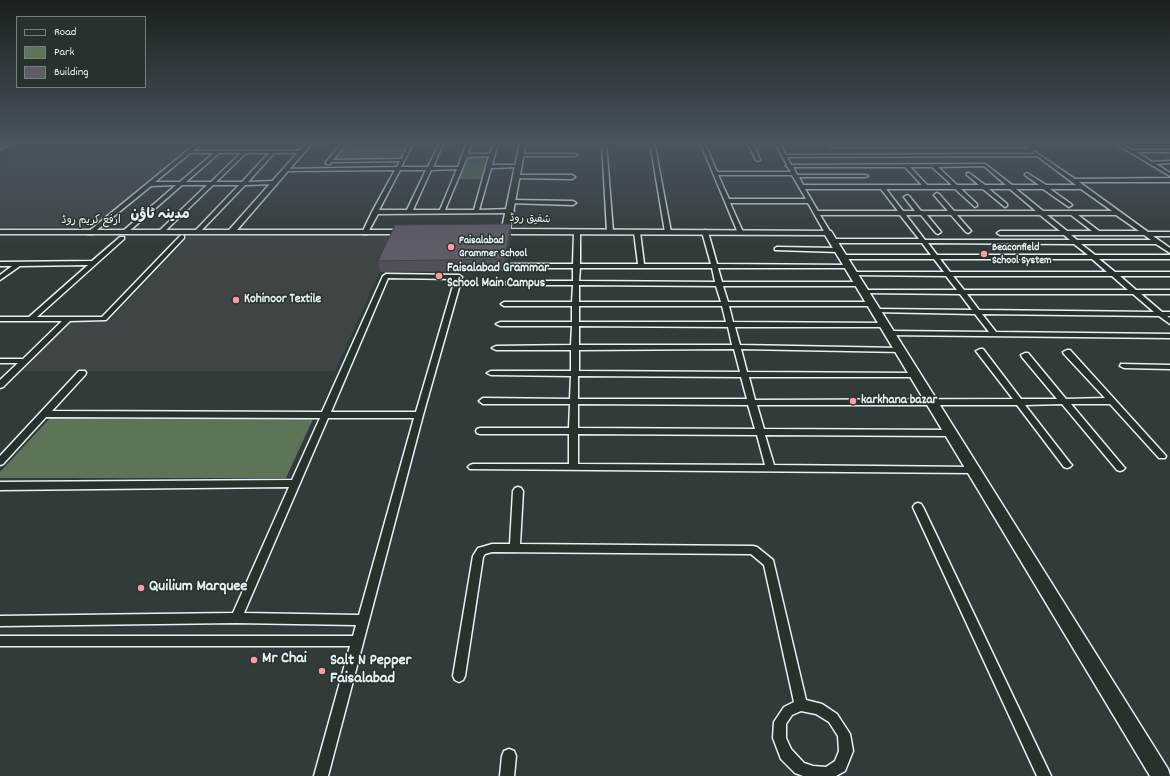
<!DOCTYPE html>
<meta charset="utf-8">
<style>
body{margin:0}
#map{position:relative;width:1170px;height:776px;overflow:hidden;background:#313b39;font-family:Dekko,sans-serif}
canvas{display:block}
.legend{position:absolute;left:16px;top:16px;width:130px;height:72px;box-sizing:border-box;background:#26332d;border:1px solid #747f7e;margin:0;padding:5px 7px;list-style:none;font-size:12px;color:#e8f1f8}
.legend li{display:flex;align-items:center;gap:8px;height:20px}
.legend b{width:20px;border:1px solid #747f7e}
</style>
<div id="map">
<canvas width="1170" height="776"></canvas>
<ul class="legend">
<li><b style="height:5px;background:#26332d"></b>Road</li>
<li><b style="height:11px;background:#5d7459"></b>Park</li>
<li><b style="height:11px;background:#5f5c67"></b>Building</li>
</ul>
</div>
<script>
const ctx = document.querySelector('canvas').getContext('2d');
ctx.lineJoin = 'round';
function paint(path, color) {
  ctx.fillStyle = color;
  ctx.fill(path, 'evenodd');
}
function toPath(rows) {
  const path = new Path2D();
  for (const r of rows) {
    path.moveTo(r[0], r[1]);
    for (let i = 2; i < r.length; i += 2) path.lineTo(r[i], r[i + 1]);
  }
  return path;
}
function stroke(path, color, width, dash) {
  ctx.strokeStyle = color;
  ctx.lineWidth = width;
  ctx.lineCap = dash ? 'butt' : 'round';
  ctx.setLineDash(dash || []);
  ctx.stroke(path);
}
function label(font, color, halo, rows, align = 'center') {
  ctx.font = font + ' Dekko,"Playpen Sans Arabic",sans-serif';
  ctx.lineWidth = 3;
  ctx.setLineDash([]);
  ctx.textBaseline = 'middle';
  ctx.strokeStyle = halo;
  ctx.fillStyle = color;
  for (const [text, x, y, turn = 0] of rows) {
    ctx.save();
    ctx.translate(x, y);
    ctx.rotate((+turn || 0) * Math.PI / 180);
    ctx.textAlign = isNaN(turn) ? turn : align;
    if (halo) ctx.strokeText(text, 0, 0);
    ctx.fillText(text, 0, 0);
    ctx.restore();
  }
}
paint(toPath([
 [36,142,198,142,93,226,0,227,0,163],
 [397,234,335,371,22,371,70,322,109,321,189,236]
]), '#3f4547');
paint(toPath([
 [347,142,407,142,399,159,333,160],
 [488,156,481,179,459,179,467,157],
 [314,417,286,478,0,478,0,472,50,418]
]), '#5d7459');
const minor = toPath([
 [8,142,13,142,0,149,0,146,8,142],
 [198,142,203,142,193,151,302,151,304,152,302,153,274,153,248,182,275,181,277,182,277,184,245,185,199,233,194,232,239,185,213,185,163,233,159,233,159,231,207,185,182,185,127,233,123,233,123,231,176,185,151,186,92,234,88,234,88,232,198,142],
 [190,153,214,153,180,182,155,182,190,153],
 [219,153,241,153,211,182,186,182,219,153],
 [246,153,269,153,242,182,216,182,246,153],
 [343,142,347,142,333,160,401,159,410,142,414,142,401,167,428,167,440,142,444,142,433,167,458,167,467,142,471,142,468,154,490,154,494,142,498,142,492,165,518,165,520,166,518,167,491,168,479,210,511,209,514,211,511,213,378,214,367,234,363,234,362,233,372,212,395,170,286,171,284,170,286,169,397,167,400,161,331,162,330,164,326,164,326,162,343,142],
 [489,156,474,210,445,210,467,157,489,156],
 [457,169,440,210,413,210,431,170,457,169],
 [400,170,426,170,407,210,379,210,400,170],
 [602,142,606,142,613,232,610,234,607,232,602,142],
 [650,142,654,142,671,232,668,234,665,232,650,142],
 [700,142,704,142,717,172,791,172,788,167,786,166,787,165,775,143,753,143,760,160,758,161,756,160,748,143,739,143,737,142,787,142,779,143,786,155,1033,154,1035,152,1075,179,1170,178,1170,182,1079,182,1148,232,1170,232,1170,236,1153,236,1170,248,1170,253,1156,244,1081,244,1095,255,1170,255,1170,259,1099,259,1115,272,1170,272,1170,276,1120,276,1136,290,1170,290,1170,294,1141,294,1162,312,1170,312,1170,316,1167,316,1170,318,1170,324,1159,316,982,314,996,332,1170,334,1170,338,886,335,885,333,889,331,989,332,975,314,874,312,873,311,876,309,972,310,960,294,863,293,862,292,865,290,957,290,946,276,851,275,851,273,853,272,944,272,934,259,843,259,840,257,843,255,931,255,922,243,833,243,830,241,833,239,919,239,900,215,820,215,831,233,828,235,825,233,808,203,730,203,743,232,738,233,700,142],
 [1037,156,1076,185,1046,185,1027,173,1025,174,1025,175,1039,185,1012,185,985,164,791,165,787,157,1037,156],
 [984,166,1006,185,985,185,969,173,967,173,967,175,979,185,957,185,938,167,984,166],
 [793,167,905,167,922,185,803,185,799,177,866,177,868,176,866,175,797,175,793,167],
 [910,167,932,167,952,185,927,185,910,167],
 [718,175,792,175,806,199,729,199,718,175],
 [805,189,881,189,898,211,818,211,805,189],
 [886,189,955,189,975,207,977,206,977,204,961,189,983,189,1005,207,1007,206,1007,204,989,189,1010,189,1036,211,954,211,939,194,937,193,934,195,948,211,921,211,909,196,907,195,904,197,915,211,903,211,886,189],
 [1016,189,1043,189,1069,207,1072,205,1071,204,1050,189,1081,189,1112,211,1043,211,1016,189],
 [906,215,921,215,936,233,938,234,941,232,927,215,951,215,966,232,968,233,971,231,957,215,1040,215,1060,231,1000,231,997,233,1000,235,1064,235,1070,240,925,240,906,215],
 [1047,215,1071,215,1092,231,1067,231,1047,215],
 [1078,215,1116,215,1139,231,1099,231,1078,215],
 [1071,235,1144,235,1151,240,1077,240,1071,235],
 [928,243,1074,244,1088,255,937,255,928,243],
 [940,259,1092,259,1107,272,950,272,940,259],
 [953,276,1112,276,1128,290,964,290,953,276],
 [967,294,1133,294,1154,312,979,310,967,294],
 [827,142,831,142,833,145,1026,145,1028,146,1026,147,832,147,827,142],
 [1120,143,1132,150,1170,150,1170,152,1137,152,1152,162,1170,161,1170,163,1156,164,1170,173,1170,176,1118,145,1118,143,1120,143],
 [520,154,575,154,577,155,575,156,518,156,518,155,520,154],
 [516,175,572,175,575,177,572,179,514,178,513,177,516,175],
 [512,200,573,201,576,203,573,205,510,203,509,202,512,200],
 [577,230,580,232,580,264,638,264,634,232,637,230,640,232,644,264,711,264,702,232,705,230,708,232,717,264,851,265,851,267,849,268,718,268,722,282,860,282,863,284,860,286,723,286,728,302,872,302,875,304,872,306,729,306,733,322,885,323,889,325,885,327,735,327,740,345,900,348,903,348,904,350,903,352,741,349,747,372,915,373,919,375,915,377,749,377,755,400,1013,399,976,351,980,349,983,349,1021,399,1057,399,1022,357,1021,355,1025,353,1028,353,1066,399,1105,398,1064,354,1063,352,1067,350,1070,350,1166,456,1165,458,1159,458,1110,404,1071,404,1123,466,1125,468,1123,470,1120,471,1117,470,1062,404,1025,405,1070,463,1072,465,1070,467,1067,468,1064,467,1017,405,757,405,764,429,951,430,954,431,955,433,954,435,951,436,765,435,774,465,974,467,977,468,979,470,977,472,974,473,470,469,468,467,470,465,473,464,569,464,569,434,480,434,477,433,476,431,477,429,480,428,569,428,570,404,483,404,479,401,483,398,570,399,571,376,491,375,487,373,491,371,571,371,571,350,496,350,492,348,496,346,571,345,572,326,500,326,496,324,500,322,572,322,572,306,504,306,501,304,504,302,572,302,573,285,508,285,505,283,508,281,573,281,573,268,511,268,508,266,511,264,573,264,574,232,577,230],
 [580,268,712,268,715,282,579,281,580,268],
 [579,285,716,286,721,302,579,302,579,285],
 [579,306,722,306,726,322,579,322,579,306],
 [579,326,728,327,732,345,579,345,579,326],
 [734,349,740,372,579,371,579,350,734,349],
 [578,376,741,377,747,399,578,399,578,376],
 [578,404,748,405,755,429,578,428,578,404],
 [578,434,757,435,765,465,578,464,578,434],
 [182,235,184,236,184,238,106,320,70,321,3,387,0,388,0,380,18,363,0,363,0,359,23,359,62,321,0,321,0,317,29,317,88,265,20,266,0,280,0,275,12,266,0,266,0,262,92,261,120,237,124,237,124,239,37,317,102,317,180,236,182,235],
 [777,247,838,248,841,250,838,252,775,250,775,248,777,247],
 [386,274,459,275,462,277,423,415,328,776,314,776,350,646,0,646,0,636,353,636,356,625,236,623,0,626,0,616,233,613,289,487,0,490,0,482,292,480,320,418,46,417,3,464,0,465,0,456,79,371,85,371,86,373,85,375,52,411,322,412,383,276,386,274],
 [388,278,455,279,416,412,331,412,388,278],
 [328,418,414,418,359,615,244,613,328,418],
 [1121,364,1170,365,1170,369,1124,368,1120,366,1121,364],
 [518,487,521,488,523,491,520,544,753,546,757,547,773,560,806,700,822,704,837,714,850,734,853,751,845,771,836,776,803,776,795,773,781,759,773,738,774,722,784,707,794,702,764,565,751,554,492,552,485,554,483,557,465,676,463,680,459,682,455,680,453,676,473,556,478,548,482,547,492,544,510,544,513,491,515,488,518,487],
 [801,711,816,714,829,722,838,736,839,751,835,761,826,767,813,766,804,763,791,749,786,738,786,724,792,715,801,711],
 [918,503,921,504,923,507,1051,776,1037,776,913,507,915,504,918,503],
 [509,749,514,751,516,756,514,776,500,776,502,756,504,751,509,749]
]);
const tertiary = toPath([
 [307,142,313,142,237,230,408,230,408,234,0,234,0,230,229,230,307,142],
 [520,142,526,142,510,229,831,231,1168,769,1170,776,1150,776,825,235,513,234,493,232,493,228,502,228,520,142]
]);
stroke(minor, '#e8f1f8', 3);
stroke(tertiary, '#e8f1f8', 3);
paint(minor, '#26332d');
paint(tertiary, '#26332d');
paint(toPath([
 [511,235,506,271,380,272,378,261]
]), '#524f59');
paint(toPath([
 [511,224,511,235,506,271,505,259]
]), '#424048');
const building = toPath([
 [511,224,505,259,378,261,395,225,511,224]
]);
paint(building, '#5f5c67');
stroke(building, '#424048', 1);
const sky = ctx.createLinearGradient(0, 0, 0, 251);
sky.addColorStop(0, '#1b201f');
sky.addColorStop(0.57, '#48555f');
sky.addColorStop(1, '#48555f00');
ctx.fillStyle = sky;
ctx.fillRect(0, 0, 1170, 251);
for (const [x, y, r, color] of [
 [451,247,4,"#ff9aa2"],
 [984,254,4,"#ff9aa2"],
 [439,276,4,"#ff9aa2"],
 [236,300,4,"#ff9aa2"],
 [853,401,4,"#ff9aa2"],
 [141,588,4,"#ff9aa2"],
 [254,660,4,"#ff9aa2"],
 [322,671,4,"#ff9aa2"]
]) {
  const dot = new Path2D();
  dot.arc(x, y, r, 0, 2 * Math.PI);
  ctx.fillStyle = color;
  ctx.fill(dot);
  stroke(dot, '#26332d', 1.5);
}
label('11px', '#e8f1f8', '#26332d', [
 ["شفیق روڈ",530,220,2],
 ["ارفع کریم روڈ",91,221]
]);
label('bold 11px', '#e8f1f8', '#26332d', [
 ["Faisalabad",459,241],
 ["Grammer School",459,254],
 ["Beaconfield",992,248],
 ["School System",992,261]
], 'left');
label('bold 13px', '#e8f1f8', '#26332d', [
 ["Faisalabad Grammar",447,269],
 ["School Main Campus",447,284],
 ["Kohinoor Textile",244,300],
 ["karkhana bazar",861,401]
], 'left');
label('bold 14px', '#e8f1f8', '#26332d', [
 ["مدینہ ٹاؤن",160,216]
]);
label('bold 16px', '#e8f1f8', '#26332d', [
 ["Quilium Marquee",149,588],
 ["Mr Chai",262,660],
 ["Salt N Pepper",330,662],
 ["Faisalabad",330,680]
], 'left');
</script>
